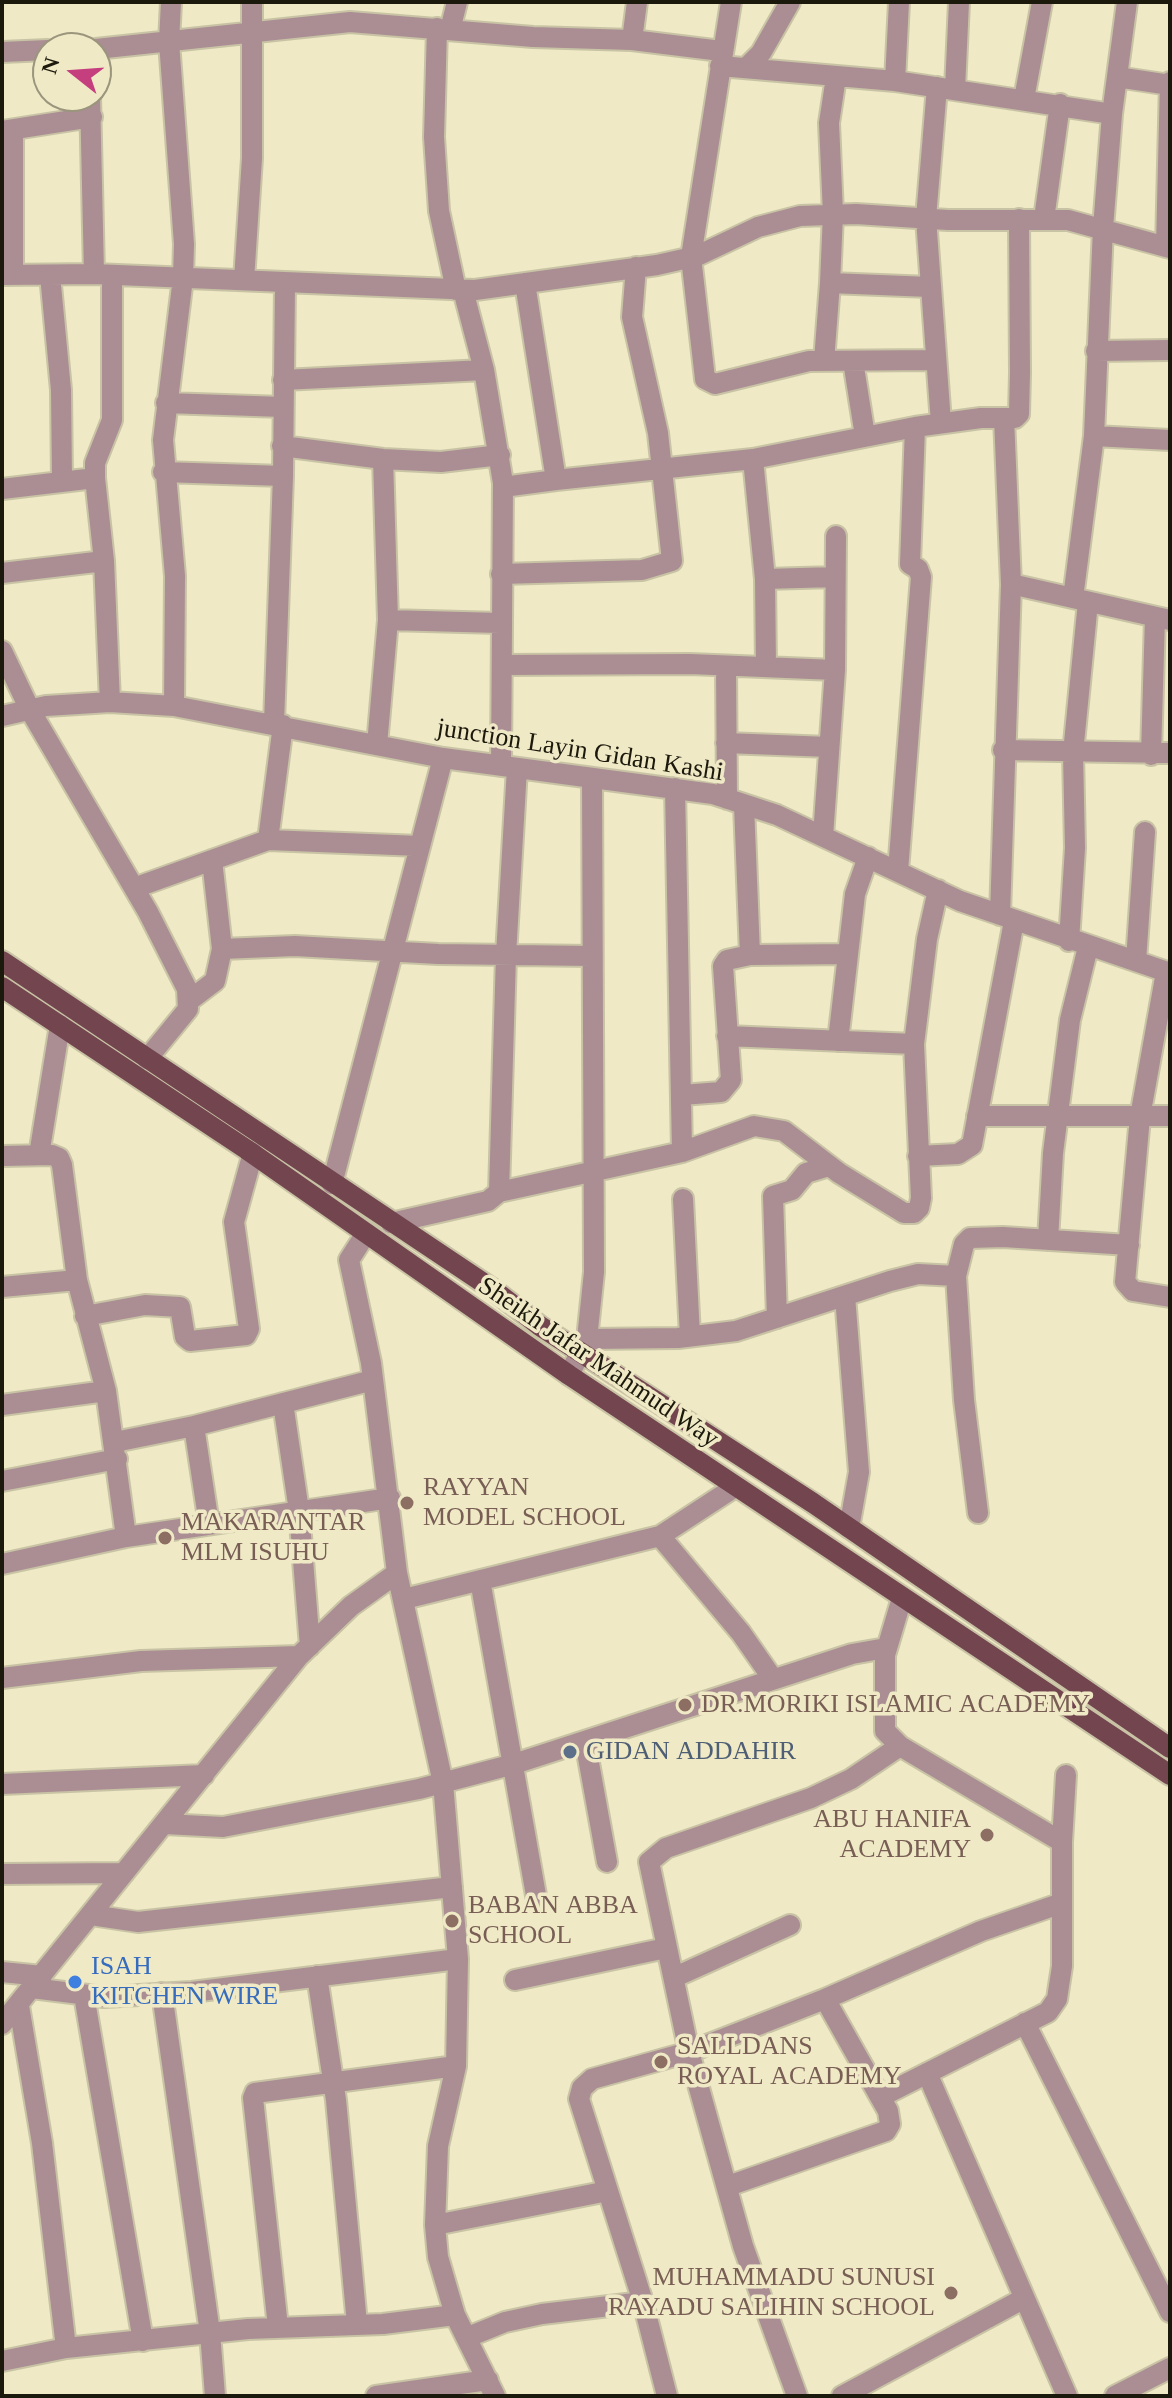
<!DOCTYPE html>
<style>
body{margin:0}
#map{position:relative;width:1172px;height:2398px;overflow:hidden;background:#efe9c6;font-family:Georgia,serif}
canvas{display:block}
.frame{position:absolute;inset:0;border:4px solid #1b180c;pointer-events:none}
.north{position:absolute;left:32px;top:32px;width:80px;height:80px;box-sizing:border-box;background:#efe9c6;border:2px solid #9a957c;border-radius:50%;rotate:287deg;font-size:22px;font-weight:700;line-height:32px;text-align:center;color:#1b180c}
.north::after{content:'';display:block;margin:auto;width:28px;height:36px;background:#c53e7e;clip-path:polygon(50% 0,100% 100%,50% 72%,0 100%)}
</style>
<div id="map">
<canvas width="1172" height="2398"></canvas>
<div class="frame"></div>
<div class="north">N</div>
</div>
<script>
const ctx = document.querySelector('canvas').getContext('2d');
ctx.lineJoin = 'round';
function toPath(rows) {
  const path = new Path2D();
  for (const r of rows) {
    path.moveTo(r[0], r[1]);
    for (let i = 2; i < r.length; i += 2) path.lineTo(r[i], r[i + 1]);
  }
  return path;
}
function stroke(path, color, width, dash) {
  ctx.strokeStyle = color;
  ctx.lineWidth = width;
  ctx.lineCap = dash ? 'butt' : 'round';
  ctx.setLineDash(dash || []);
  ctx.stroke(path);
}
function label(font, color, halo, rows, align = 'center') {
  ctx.font = font + ' Georgia,serif';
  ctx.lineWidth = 7;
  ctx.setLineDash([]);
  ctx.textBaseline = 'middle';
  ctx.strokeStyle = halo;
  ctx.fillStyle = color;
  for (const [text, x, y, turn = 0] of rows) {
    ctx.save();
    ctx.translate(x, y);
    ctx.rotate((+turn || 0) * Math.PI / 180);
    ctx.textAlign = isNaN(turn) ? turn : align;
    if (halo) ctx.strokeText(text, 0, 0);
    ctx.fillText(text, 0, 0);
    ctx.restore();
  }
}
const minor = toPath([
 [171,2,169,42,184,244,183,278,163,440,175,576,174,706],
 [731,2,691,257,705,379,715,384,809,361,933,360],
 [437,28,434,137,439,211,456,290],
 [450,30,457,2],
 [632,40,637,2],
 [96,49,350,22,533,37,632,40,721,51],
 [2,52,48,50],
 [720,66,895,81,1112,114],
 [746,68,761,53,790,2],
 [1117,77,1170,85],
 [895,81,899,2],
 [937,87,926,218,941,423],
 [955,89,959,2],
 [90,96,94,274],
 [1024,99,1042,2],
 [2,131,92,117],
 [1044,219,1060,104],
 [1166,247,1170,82],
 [13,274,13,130],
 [2,275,94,274,475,290,657,265,697,256,758,227,800,216,856,214,948,220,1068,220,1170,248],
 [50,275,61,390,62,481],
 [244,280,252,158,252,2],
 [830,283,833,214,829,123,836,77],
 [463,290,484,370,503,483,501,766],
 [1096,351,1170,350],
 [824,361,830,283,930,287],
 [853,361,865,436],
 [283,380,484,370],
 [166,403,283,407],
 [1094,436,1170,440],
 [282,446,383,459,441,462,500,455],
 [163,472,283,476],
 [556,480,753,459],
 [503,487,556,480,525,283],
 [2,489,95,478],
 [2,573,104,561],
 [501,574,642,570,672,561,658,433,632,317,636,267],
 [765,579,835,577],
 [1011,584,1170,620],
 [1073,598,1094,436,1103,228,1112,114,1127,2],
 [388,620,500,623],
 [2,651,30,710,148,912,187,989,188,1009,147,1059],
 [502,665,690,664,835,670],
 [726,666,727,799],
 [766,667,765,579,753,459,915,427,981,418,1015,418,1019,414,1020,373,1019,219],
 [110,702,104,561,95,478,95,463,112,420,112,275],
 [2,716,46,706,110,702,174,706,443,758,713,794,777,815,960,901,1170,973],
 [274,723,283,476,285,283],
 [726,743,829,747],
 [377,745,388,620,383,459],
 [1003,750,1170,753],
 [1151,755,1155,617],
 [675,788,682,1152],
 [744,805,750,955],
 [823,836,835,670,836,536],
 [268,840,283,725],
 [898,871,921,577,918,569,910,564,915,427],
 [134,888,268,840,420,846],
 [1000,915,1011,584,1004,418],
 [1069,941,1075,848,1073,753,1088,602],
 [222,949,295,946,438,954,592,956],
 [1136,961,1145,832],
 [1166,972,1140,1117,1125,1282,1133,1291,1170,1297],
 [190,1000,215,981,222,949,212,860],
 [727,1036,914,1044],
 [838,1041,855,894,868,857],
 [682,1095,721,1092,731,1080,723,966,727,960,750,955,848,954],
 [977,1116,1170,1116],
 [39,1155,60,1025],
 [2,1156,52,1155,59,1158,62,1165,77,1280,106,1391,126,1537],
 [918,1156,958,1154,972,1145,1014,921],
 [332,1184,443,758],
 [499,1192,682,1152,754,1126,784,1131,839,1173,904,1213,914,1213,919,1208,921,1198,914,1044,927,939,938,890],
 [683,1199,690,1336],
 [391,1223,488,1201,499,1192,506,955,517,768],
 [1048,1240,1053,1153,1070,1020,1088,947],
 [2,1287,77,1280],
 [845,1296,859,1472,849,1528],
 [85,1316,145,1305,180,1307,185,1337,190,1341,246,1335,249,1329,234,1222,253,1153],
 [777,1318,773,1196,792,1190,806,1173,829,1166],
 [587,1339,678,1338,736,1331,890,1281,918,1274,956,1276],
 [569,1375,587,1339,594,1272,592,778],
 [283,1403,299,1511,310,1646],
 [2,1405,106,1391],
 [194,1426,209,1524],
 [115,1442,194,1426,373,1380],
 [2,1481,117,1459],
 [978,1513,964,1400,956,1276,964,1244,970,1238,1003,1237,1129,1245],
 [660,1536,741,1633,773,1679],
 [2,1564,126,1537,390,1498],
 [397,1573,443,1783,458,1959,456,2066,438,2146,435,2225,438,2257,455,2315,495,2396],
 [480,1580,537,1901],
 [902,1598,885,1655,885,1731,900,1746,1062,1842],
 [404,1599,660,1536,735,1487],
 [2,1678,141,1661,299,1656],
 [585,1741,607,1862],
 [2,1784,204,1775],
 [165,1824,223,1827,419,1789,514,1764,852,1654,886,1648],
 [2,1874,124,1873],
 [91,1915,138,1922,452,1887],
 [2,1972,42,1976],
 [317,1976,336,2100,357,2324],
 [675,1977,790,1925],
 [515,1980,666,1948],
 [32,1988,104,1997,192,1992,458,1959],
 [162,1993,210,2333,215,2396],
 [84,1995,143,2341],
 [19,2006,42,2143,66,2348],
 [1025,2023,1170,2312],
 [2,2024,299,1656,351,1606,397,1573,371,1363,349,1260,365,1235],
 [927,2073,1067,2396],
 [880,2097,1048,2012,1057,1999,1062,1966,1062,1842,1066,1775],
 [728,2186,886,2131,890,2124,888,2111,825,1999],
 [435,2225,608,2191],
 [278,2327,253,2098,255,2093,456,2066],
 [468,2337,505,2322,542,2314,643,2302],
 [2,2361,66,2348,248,2329,383,2324,455,2315],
 [376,2396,488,2380],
 [667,2396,643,2302,579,2099,582,2088,592,2079,689,2052,825,1999,981,1931,1062,1903],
 [797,2396,743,2246,689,2052,649,1862,666,1848,811,1798,851,1779,900,1746],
 [842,2396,1023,2299],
 [1115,2396,1170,2368]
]);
const primary = toPath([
 [2,961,491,1288,540,1326,813,1503,1170,1748],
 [2,987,246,1149,569,1375,1170,1775]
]);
stroke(minor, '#c9c3a5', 24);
stroke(primary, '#c9c3a5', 24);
stroke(minor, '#aa8e93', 20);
stroke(primary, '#72454f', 20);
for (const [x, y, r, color] of [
 [407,1503,8,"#8d6e63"],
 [165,1538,8,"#8d6e63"],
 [685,1705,8,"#8d6e63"],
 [570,1752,8,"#5c6f8a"],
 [987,1835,8,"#8d6e63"],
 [452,1921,8,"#8d6e63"],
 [75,1982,8,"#3f7fe0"],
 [661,2062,8,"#8d6e63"],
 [951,2293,8,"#8d6e63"]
]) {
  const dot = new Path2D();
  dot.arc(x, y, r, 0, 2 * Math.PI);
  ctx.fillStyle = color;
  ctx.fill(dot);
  stroke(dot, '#efe9c6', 3);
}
label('26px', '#1b180c', '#efe9c6', [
 ["junction Layin Gidan Kashi",580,751,9],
 ["Sheikh Jafar Mahmud Way",598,1363,34]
]);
label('26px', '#785e54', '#efe9c6', [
 ["RAYYAN",423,1488],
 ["MODEL SCHOOL",423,1518],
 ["MAKARANTAR",181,1523],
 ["MLM ISUHU",181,1553],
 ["DR.MORIKI ISLAMIC ACADEMY",701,1705],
 ["ABU HANIFA",971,1820,"right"],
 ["ACADEMY",971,1850,"right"],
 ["BABAN ABBA",468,1906],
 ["SCHOOL",468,1936],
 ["SALLDANS",677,2047],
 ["ROYAL ACADEMY",677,2077],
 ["MUHAMMADU SUNUSI",935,2278,"right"],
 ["RAYADU SALIHIN SCHOOL",935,2308,"right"]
], 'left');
label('26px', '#4e5e75', '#efe9c6', [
 ["GIDAN ADDAHIR",586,1752]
], 'left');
label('26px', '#366cbe', '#efe9c6', [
 ["ISAH",91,1967],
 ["KITCHEN WIRE",91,1997]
], 'left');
</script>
